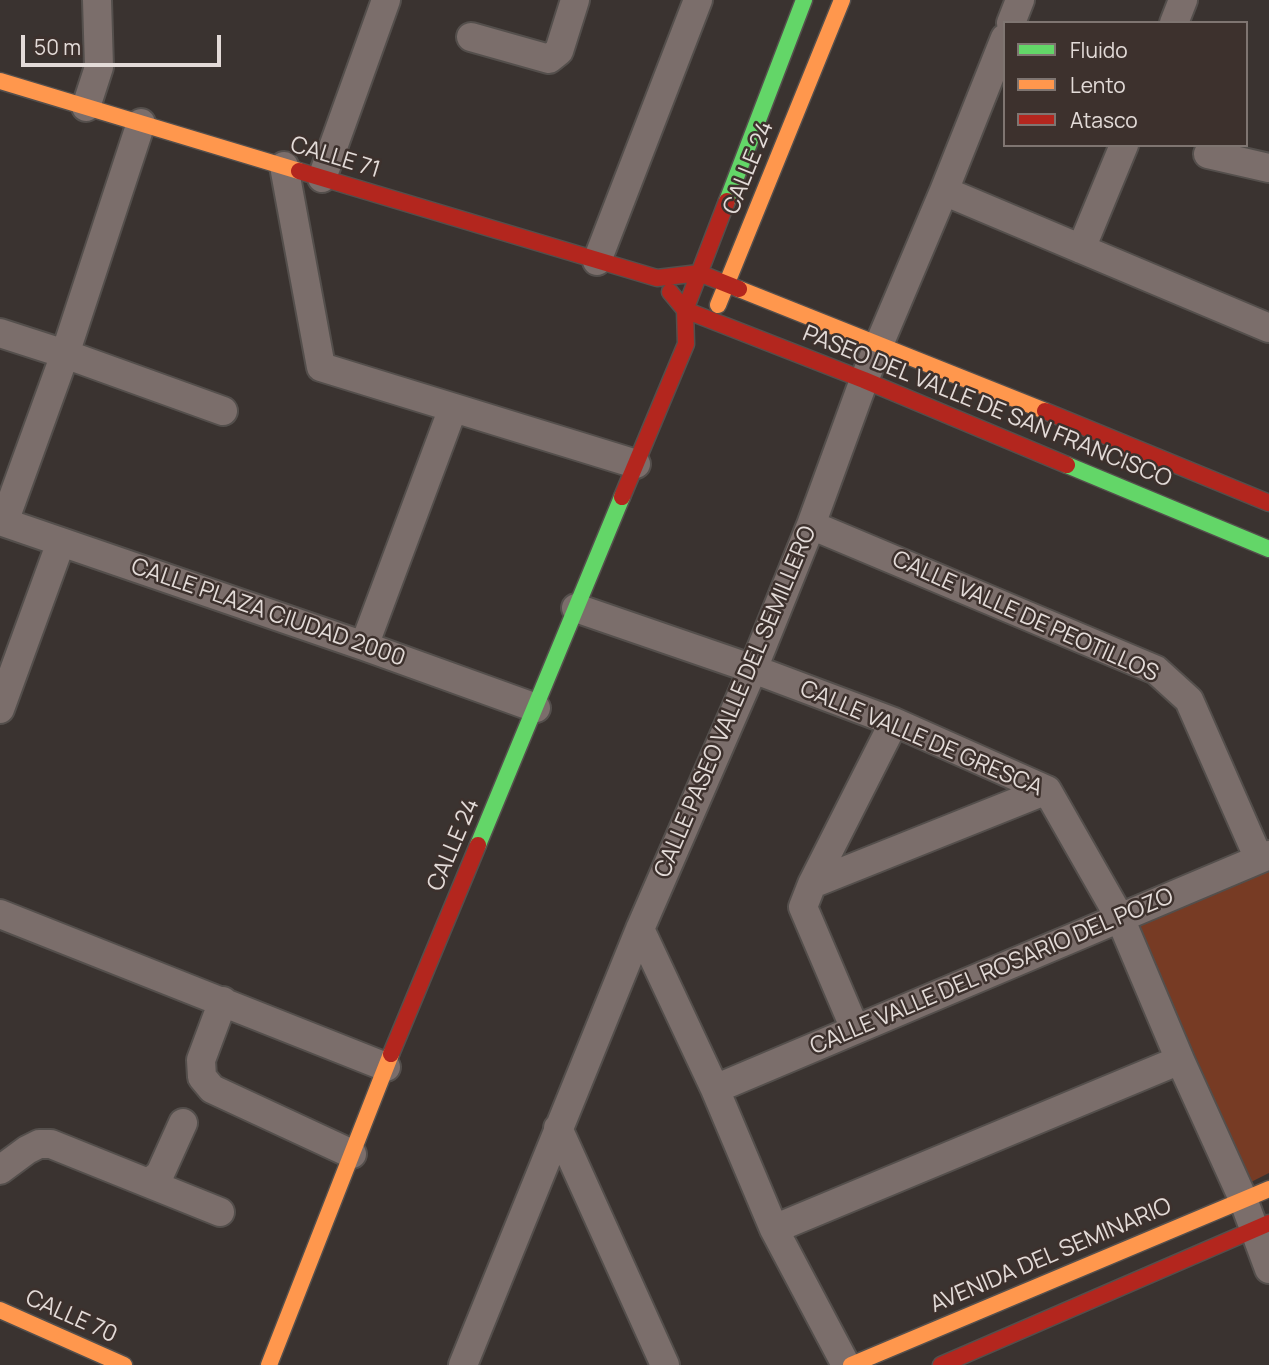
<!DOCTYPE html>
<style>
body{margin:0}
#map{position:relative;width:1269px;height:1365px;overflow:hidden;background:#3a3330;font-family:Manrope,sans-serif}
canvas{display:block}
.legend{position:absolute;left:1003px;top:21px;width:245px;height:126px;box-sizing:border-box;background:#3d312d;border:2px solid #7f7571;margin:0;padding:9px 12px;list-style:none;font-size:21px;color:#e3dbd8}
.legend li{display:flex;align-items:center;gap:14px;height:35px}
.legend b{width:35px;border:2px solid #7f7571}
.scale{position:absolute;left:21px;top:35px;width:200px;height:32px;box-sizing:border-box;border:4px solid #e3dbd8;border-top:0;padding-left:9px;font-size:21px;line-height:24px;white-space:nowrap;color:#e3dbd8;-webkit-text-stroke:5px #3d312d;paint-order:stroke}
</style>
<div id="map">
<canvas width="1269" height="1365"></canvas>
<ul class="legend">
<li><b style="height:9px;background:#63d668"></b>Fluido</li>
<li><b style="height:9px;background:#ff974d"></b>Lento</li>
<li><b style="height:9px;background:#b3261e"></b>Atasco</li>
</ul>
<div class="scale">50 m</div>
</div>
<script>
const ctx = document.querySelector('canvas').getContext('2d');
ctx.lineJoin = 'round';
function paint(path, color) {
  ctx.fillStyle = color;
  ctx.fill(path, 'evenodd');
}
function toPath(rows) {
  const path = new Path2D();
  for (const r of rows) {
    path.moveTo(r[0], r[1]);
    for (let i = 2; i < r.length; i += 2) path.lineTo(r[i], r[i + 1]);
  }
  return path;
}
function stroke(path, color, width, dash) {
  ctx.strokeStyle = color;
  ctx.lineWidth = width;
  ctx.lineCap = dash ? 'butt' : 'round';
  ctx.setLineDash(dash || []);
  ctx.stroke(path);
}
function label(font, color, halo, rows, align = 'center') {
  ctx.font = font + ' Manrope,sans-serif';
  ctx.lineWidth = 5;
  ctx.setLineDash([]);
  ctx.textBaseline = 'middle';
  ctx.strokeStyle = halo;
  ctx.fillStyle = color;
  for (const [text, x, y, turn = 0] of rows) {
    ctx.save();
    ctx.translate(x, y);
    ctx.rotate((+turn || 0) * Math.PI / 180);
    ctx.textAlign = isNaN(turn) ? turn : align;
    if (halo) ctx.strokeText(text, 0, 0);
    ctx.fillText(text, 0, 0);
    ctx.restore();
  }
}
paint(toPath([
 [1269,858,1269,1173,1251,1182,1136,922]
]), '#773b24');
const street = toPath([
 [1011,23,1020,0],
 [1174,23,1183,0],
 [471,37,549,59,559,51,575,0],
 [86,107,99,67,97,0],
 [1208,154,1269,168],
 [284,166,321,367,636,464],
 [322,178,386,0],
 [944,191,1269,328],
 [1081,249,1124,145],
 [597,261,698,0],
 [0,333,65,354,223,411],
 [0,521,364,646,536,708],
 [4,522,65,354,141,123],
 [811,525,1156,670,1189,700,1259,859],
 [576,608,753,669,894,722,1047,790,1120,918,1180,1060,1243,1199,1269,1269],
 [364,646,453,408],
 [0,709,61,542],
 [812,884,1047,790],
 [0,914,386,1067],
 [640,929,715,1089,774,1229,846,1365],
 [223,1001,201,1060,202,1077,212,1089,352,1154],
 [855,1029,803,907,812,884,894,722],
 [715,1089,1269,855],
 [558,1128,665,1365],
 [0,1170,27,1150,39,1144,51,1144,220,1212],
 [150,1182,160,1174,183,1123],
 [774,1229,1180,1060],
 [463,1365,640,929,753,669,811,525,864,380,944,191,1005,38]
]);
const fast = toPath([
 [727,201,804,0],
 [1067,465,1269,549],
 [478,845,622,497]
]);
const slow = toPath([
 [0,81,299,171],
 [739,289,1045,411],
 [718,305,842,0],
 [0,1310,124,1365],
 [269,1365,391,1054],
 [851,1365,1269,1189]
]);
const jam = toPath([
 [299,171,657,278,699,273,739,289],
 [670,292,685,310,864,380,1067,465],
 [1045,411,1269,503],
 [622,497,686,344,685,310,727,201],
 [391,1054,478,845],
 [941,1365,1269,1223]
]);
stroke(street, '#544f4c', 32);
stroke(fast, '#544f4c', 19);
stroke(slow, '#544f4c', 19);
stroke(jam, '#544f4c', 19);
stroke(street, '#7b6e6b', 28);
stroke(fast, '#63d668', 16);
stroke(slow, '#ff974d', 16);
stroke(jam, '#b3261e', 16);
label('23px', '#e3dbd8', '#3d312d', [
 ["CALLE 71",335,158,17],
 ["CALLE 24",749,168,-68],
 ["PASEO DEL VALLE DE SAN FRANCISCO",987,407,22],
 ["CALLE PLAZA CIUDAD 2000",268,613,19],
 ["CALLE VALLE DE PEOTILLOS",1025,617,24],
 ["CALLE PASEO VALLE DEL SEMILLERO",736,702,-67],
 ["CALLE VALLE DE GRESCA",921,739,23],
 ["CALLE 24",454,845,-67],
 ["CALLE VALLE DEL ROSARIO DEL POZO",992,972,-23],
 ["AVENIDA DEL SEMINARIO",1051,1256,-23],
 ["CALLE 70",71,1317,24]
]);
</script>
